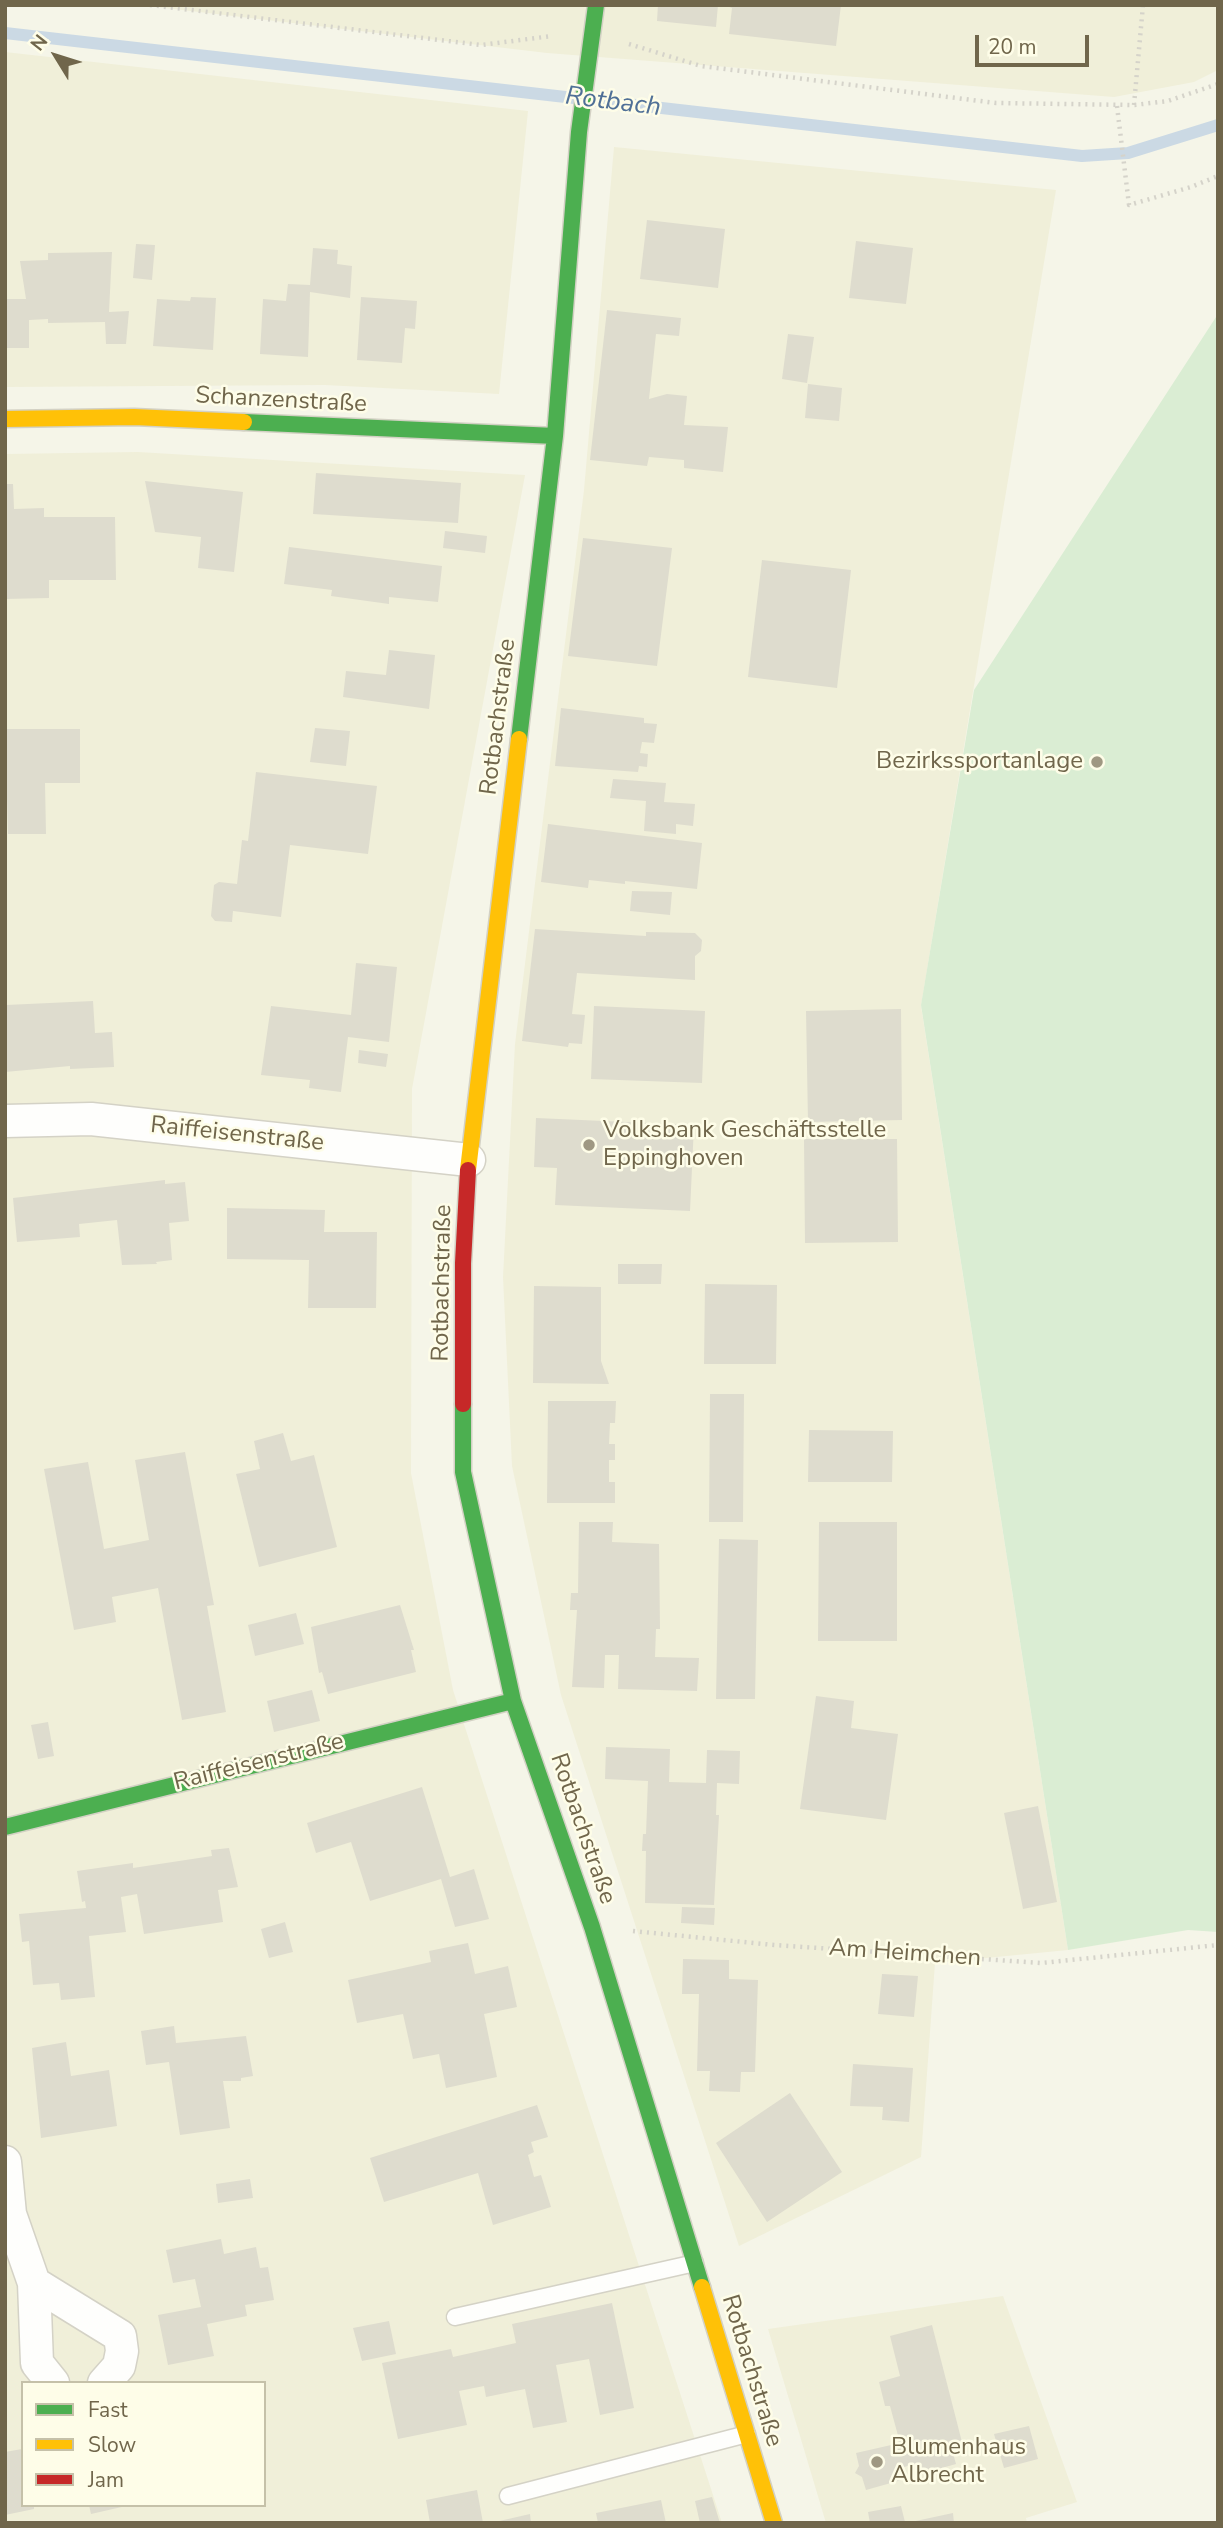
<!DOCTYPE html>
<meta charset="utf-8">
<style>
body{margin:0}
#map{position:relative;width:1223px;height:2528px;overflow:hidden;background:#f5f5e8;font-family:"Nunito Sans",sans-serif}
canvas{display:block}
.frame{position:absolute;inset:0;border:7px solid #70664b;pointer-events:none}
.legend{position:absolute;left:21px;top:2381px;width:245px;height:126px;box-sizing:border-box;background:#fefde8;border:2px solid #c5c1a9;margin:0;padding:9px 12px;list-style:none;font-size:21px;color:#70664b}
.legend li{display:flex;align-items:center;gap:14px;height:35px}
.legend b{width:35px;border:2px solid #c5c1a9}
.north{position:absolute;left:21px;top:21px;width:70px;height:70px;-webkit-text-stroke:5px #fefde8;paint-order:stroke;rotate:308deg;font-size:19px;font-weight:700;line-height:28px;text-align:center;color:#70664b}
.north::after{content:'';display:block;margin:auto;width:24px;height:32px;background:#70664b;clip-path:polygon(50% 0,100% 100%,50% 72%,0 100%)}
.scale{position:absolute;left:975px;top:35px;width:114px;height:32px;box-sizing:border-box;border:4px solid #70664b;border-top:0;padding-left:9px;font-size:21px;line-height:24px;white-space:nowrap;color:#70664b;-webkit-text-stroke:5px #fefde8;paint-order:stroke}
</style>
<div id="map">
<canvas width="1223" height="2528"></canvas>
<div class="frame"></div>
<ul class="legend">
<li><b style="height:9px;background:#4caf50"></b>Fast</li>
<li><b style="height:9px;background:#ffc107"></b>Slow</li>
<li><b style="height:9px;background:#c62828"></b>Jam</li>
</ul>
<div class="north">N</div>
<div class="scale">20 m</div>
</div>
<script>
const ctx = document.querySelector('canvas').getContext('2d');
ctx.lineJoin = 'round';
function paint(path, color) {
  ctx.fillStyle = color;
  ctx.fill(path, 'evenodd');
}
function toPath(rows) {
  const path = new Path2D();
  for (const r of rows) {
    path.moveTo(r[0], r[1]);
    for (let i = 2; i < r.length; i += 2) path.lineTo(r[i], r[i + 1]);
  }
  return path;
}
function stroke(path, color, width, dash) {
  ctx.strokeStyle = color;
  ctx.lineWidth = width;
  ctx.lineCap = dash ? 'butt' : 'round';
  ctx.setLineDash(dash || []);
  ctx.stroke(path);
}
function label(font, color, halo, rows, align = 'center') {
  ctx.font = font + ' "Nunito Sans",sans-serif';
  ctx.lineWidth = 5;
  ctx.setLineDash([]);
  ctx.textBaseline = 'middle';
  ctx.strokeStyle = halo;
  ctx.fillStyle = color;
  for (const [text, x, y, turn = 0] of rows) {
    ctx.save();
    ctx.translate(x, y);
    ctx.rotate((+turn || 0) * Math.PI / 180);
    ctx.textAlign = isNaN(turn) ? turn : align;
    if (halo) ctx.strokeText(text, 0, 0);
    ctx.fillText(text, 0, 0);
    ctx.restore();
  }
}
paint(toPath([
 [140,5,1218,5,1218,70,1194,82,1114,97,547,53],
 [5,52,528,111,499,394,325,385,5,387],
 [614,147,1056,190,921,1006,1068,1950,935,1963,921,2157,739,2246,561,1695,512,1466,503,1277,515,1044,584,490],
 [138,452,525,475,412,1089,411,1473,453,1690,722,2523,5,2523,5,454],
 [23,2383,264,2383,264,2505,23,2505],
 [1003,2296,1077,2502,1026,2518,1027,2523,826,2523,768,2329]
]), '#f0efd9');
paint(toPath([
 [1218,314,1218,1932,1188,1930,1068,1950,921,1005,974,690]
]), '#daedd3');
stroke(toPath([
 [5,33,1082,156,1128,153,1218,125]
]), '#cbd9e4', 12);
paint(toPath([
 [658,5,718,5,716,27,657,21],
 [724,5,841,5,836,46,729,34,732,8],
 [647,220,725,229,718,288,640,279],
 [856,241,913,248,906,304,849,298],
 [136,244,155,245,152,280,133,278],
 [313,248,338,250,337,264,352,266,350,298,310,292,308,357,260,354,263,299,286,301,288,284,310,285],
 [112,252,109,312,129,311,126,344,106,344,105,322,48,323,48,319,29,320,29,348,5,348,5,299,26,299,20,261,48,260,48,253],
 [191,297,216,298,213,350,153,346,157,299,190,301],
 [361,297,417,301,415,329,405,328,402,363,357,360],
 [607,310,681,318,679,336,656,334,649,399,667,394,687,396,684,425,728,427,723,472,684,468,684,460,649,457,647,466,590,460],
 [788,334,814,337,807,383,782,379],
 [808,384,842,388,839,421,805,418],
 [316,473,461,483,458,523,313,514],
 [145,481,243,492,234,572,198,568,201,537,155,532],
 [5,484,13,484,14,509,44,508,44,517,115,517,116,580,49,580,49,598,5,599],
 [445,531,487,536,485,553,443,548],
 [583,538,672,548,657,666,568,656],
 [289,547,442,566,438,602,389,597,389,604,331,596,332,590,284,584],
 [762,560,851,570,837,688,748,677],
 [389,650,435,655,429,709,343,697,346,671,386,675],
 [561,708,644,718,644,723,657,724,654,743,642,742,640,753,648,754,647,767,639,766,638,772,555,766],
 [315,728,350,731,346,766,310,762],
 [5,729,80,729,80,783,45,783,46,834,8,834],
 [256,772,377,786,368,854,290,845,281,917,233,911,232,922,215,921,211,916,214,885,219,882,237,884,242,840,248,841],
 [613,779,666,783,664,802,695,804,693,826,676,824,676,834,644,831,646,801,610,798],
 [548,824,702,843,697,889,625,881,625,884,589,880,588,888,541,882],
 [632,891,672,892,670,915,630,911],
 [535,929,646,936,646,932,695,933,702,940,701,951,695,956,695,980,577,973,572,1014,585,1015,582,1044,569,1043,568,1047,522,1041],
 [356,963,397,967,389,1042,348,1037,341,1092,309,1088,310,1080,261,1075,271,1006,351,1015],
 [93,1001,95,1033,112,1032,114,1067,70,1069,70,1066,5,1072,6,1005],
 [594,1006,705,1011,702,1083,591,1079],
 [901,1009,902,1120,808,1122,806,1011],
 [359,1050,388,1054,386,1067,358,1063],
 [536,1118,694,1125,690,1211,555,1205,557,1168,534,1167],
 [804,1139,897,1139,898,1242,805,1243],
 [165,1180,165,1184,185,1182,189,1221,169,1223,172,1260,156,1262,157,1264,122,1265,117,1220,79,1224,80,1237,17,1242,13,1198],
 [227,1208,325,1210,324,1232,377,1232,376,1308,308,1308,309,1260,227,1259],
 [618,1264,662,1264,661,1284,618,1284],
 [705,1284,777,1285,776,1364,704,1364],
 [534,1286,601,1287,601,1361,609,1384,533,1383],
 [710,1394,744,1394,743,1522,709,1522],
 [548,1401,616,1401,615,1423,610,1423,609,1444,615,1444,615,1460,609,1460,609,1482,615,1482,615,1503,547,1503],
 [809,1430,893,1431,892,1482,808,1482],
 [283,1433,291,1461,314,1455,337,1547,259,1567,236,1474,260,1469,254,1441],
 [185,1452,214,1605,207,1606,226,1712,182,1720,158,1588,112,1597,116,1622,74,1630,44,1469,88,1462,104,1549,149,1540,135,1460],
 [579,1522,613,1522,612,1542,659,1544,660,1629,656,1629,655,1657,699,1658,697,1691,618,1689,619,1655,605,1655,604,1688,572,1687,577,1610,570,1610,571,1593,578,1593],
 [819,1522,897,1522,897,1641,818,1641],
 [719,1539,758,1540,755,1699,716,1699],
 [400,1605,414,1650,411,1650,416,1672,328,1694,322,1672,319,1673,311,1627],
 [296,1613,304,1644,255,1656,248,1625],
 [312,1690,320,1721,274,1732,267,1701],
 [816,1696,854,1701,851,1728,898,1734,886,1820,800,1809],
 [48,1722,54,1756,38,1759,31,1725],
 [606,1747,670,1749,669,1782,706,1783,707,1750,740,1751,739,1784,717,1783,716,1815,719,1815,714,1905,645,1903,646,1851,642,1851,643,1834,646,1834,648,1781,605,1779],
 [422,1787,450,1877,474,1869,489,1919,455,1927,441,1879,370,1901,351,1842,316,1853,307,1823],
 [1038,1806,1057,1902,1023,1909,1004,1813],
 [229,1848,238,1887,218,1890,223,1922,144,1934,137,1894,121,1897,126,1932,89,1936,95,1997,61,2000,59,1983,33,1985,29,1941,22,1942,19,1914,86,1908,85,1901,82,1902,77,1871,133,1863,133,1868,212,1856,211,1850],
 [682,1907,715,1908,714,1925,681,1923],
 [285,1922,293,1952,269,1958,261,1929],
 [468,1943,475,1974,508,1966,517,2007,484,2014,497,2077,446,2088,439,2054,413,2059,403,2014,357,2023,348,1980,431,1962,429,1951],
 [683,1959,729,1960,729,1979,758,1980,755,2072,741,2072,740,2092,709,2091,710,2071,697,2071,699,1994,682,1994],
 [882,1974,918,1976,914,2017,878,2014],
 [174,2026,176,2043,246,2036,253,2076,241,2078,241,2081,223,2081,230,2128,180,2135,169,2062,146,2065,141,2031],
 [66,2042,71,2076,109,2070,117,2126,41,2138,32,2048],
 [853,2064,913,2068,909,2122,882,2120,883,2107,850,2106],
 [790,2093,842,2172,767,2222,716,2143],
 [537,2105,548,2137,531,2142,534,2152,528,2155,534,2177,541,2175,551,2207,493,2225,478,2173,384,2202,370,2158],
 [250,2179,253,2198,218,2203,216,2184],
 [221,2239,224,2254,256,2247,260,2268,268,2267,274,2300,245,2305,247,2316,207,2324,214,2356,168,2365,158,2315,201,2307,195,2279,173,2283,166,2250],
 [612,2303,634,2408,600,2415,589,2359,556,2365,567,2422,533,2428,525,2389,486,2397,484,2386,459,2391,467,2425,398,2439,382,2363,451,2349,453,2357,516,2343,512,2324],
 [389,2321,396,2354,362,2361,353,2328],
 [932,2325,964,2450,953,2453,956,2464,920,2474,917,2463,901,2468,905,2479,866,2490,862,2477,855,2473,859,2466,856,2453,900,2443,890,2406,885,2406,879,2382,900,2376,890,2336],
 [1029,2426,1038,2459,1004,2468,994,2434],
 [22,2449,23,2505,34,2505,34,2509,5,2515,5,2452],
 [477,2490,483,2523,430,2523,426,2500],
 [712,2497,720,2523,700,2523,695,2501],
 [661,2500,666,2523,598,2523,596,2513],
 [89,2505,126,2505,126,2506,91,2514],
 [901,2506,905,2522,870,2523,868,2512],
 [953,2513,954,2523,911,2523,911,2522],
 [530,2514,531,2523,495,2523,495,2522]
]), '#dedcce');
const lane = toPath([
 [455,2317,695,2263],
 [508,2496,747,2434]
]);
const street = toPath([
 [5,1121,91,1119,469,1160],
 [5,2162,10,2214,34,2283,37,2363,53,2383],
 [34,2283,120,2336,122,2351,119,2366,104,2383]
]);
const fast = toPath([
 [244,422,555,436],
 [519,739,555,436,579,132,596,5],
 [463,1404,463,1472,513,1701,592,1927,702,2287],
 [5,1827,513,1701]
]);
const slow = toPath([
 [5,419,134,417,244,422],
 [468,1170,519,739],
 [702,2287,774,2523]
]);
const jam = toPath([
 [463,1404,463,1263,468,1170]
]);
stroke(lane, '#d4d2c6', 19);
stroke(street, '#d4d2c6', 35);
stroke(fast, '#d3d1c4', 19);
stroke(slow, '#d3d1c4', 19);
stroke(jam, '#d3d1c4', 19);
stroke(toPath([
 [150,5,481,45,552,36],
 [629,44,701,66,996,103,1134,105,1168,101,1218,84],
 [1134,105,1143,5],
 [1117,106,1129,205,1191,187,1218,176],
 [633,1931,774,1945,1041,1963,1218,1945]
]), '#d5d3ca', 4.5, [2, 5]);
stroke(lane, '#fefefc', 16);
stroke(street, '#fefefc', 32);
stroke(fast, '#4caf50', 16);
stroke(slow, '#ffc107', 16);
stroke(jam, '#c62828', 16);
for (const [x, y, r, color] of [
 [1097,762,7,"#9f9882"],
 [589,1145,7,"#9f9882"],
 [877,2462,7,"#9f9882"]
]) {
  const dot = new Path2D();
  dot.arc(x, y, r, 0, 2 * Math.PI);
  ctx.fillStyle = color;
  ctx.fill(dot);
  stroke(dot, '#fefde8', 2.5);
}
label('24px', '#70664b', '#fefde8', [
 ["Schanzenstraße",281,401,3],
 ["Rotbachstraße",499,717,-83],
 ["Raiffeisenstraße",237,1135,6],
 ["Rotbachstraße",443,1283,-89],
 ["Raiffeisenstraße",259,1763,-14],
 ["Rotbachstraße",582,1829,71],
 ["Am Heimchen",905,1954,4],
 ["Rotbachstraße",751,2371,73]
]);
label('24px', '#70664b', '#fefde8', [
 ["Bezirkssportanlage",1083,762,"right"],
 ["Volksbank Geschäftsstelle",603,1131],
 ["Eppinghoven",603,1159],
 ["Blumenhaus",891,2448],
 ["Albrecht",891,2476]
], 'left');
label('italic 26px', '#507097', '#fefde8', [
 ["Rotbach",613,103,7]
]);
</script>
